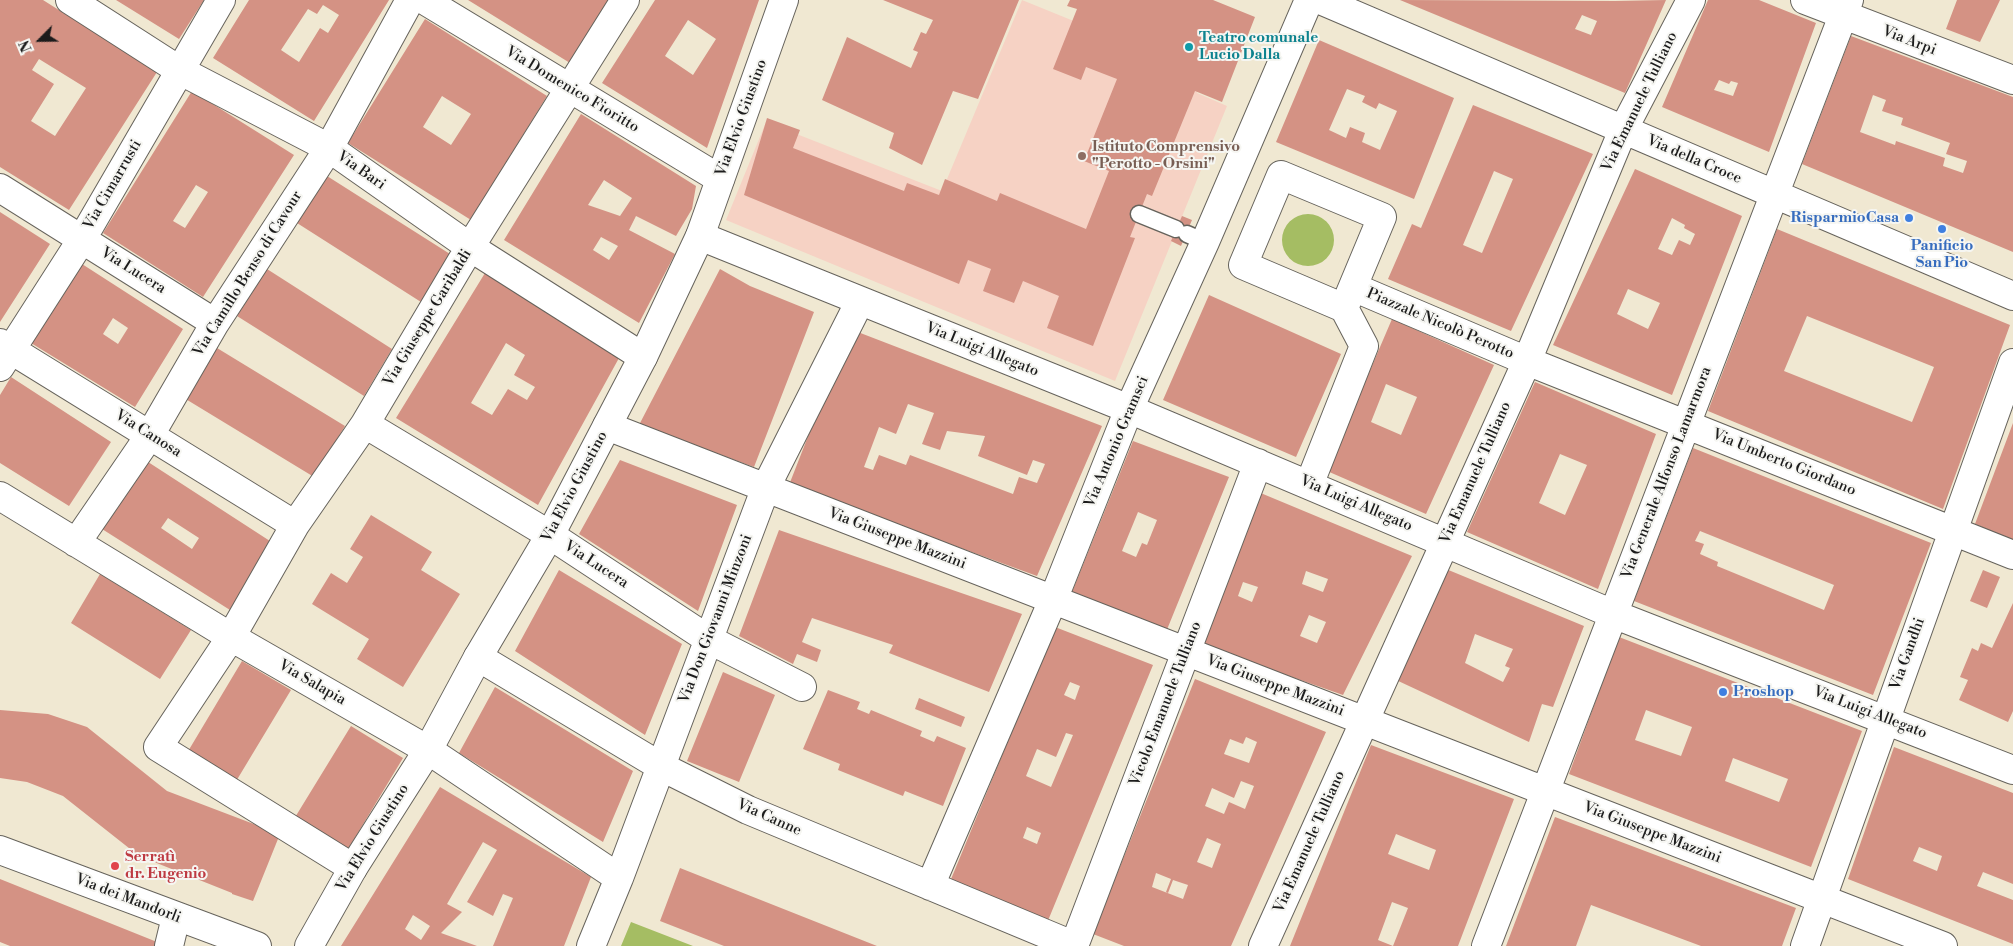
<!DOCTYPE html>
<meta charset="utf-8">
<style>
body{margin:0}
#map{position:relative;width:2013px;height:946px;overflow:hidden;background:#f0e8d2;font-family:"Libre Bodoni",serif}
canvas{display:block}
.north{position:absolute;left:15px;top:15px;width:50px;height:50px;-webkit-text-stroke:4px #f6f6f2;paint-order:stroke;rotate:247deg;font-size:14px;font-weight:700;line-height:20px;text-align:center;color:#1c1c1c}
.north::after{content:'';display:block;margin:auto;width:18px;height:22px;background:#1c1c1c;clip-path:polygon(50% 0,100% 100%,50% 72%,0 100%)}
</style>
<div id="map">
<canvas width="2013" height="946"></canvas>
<div class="north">N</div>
</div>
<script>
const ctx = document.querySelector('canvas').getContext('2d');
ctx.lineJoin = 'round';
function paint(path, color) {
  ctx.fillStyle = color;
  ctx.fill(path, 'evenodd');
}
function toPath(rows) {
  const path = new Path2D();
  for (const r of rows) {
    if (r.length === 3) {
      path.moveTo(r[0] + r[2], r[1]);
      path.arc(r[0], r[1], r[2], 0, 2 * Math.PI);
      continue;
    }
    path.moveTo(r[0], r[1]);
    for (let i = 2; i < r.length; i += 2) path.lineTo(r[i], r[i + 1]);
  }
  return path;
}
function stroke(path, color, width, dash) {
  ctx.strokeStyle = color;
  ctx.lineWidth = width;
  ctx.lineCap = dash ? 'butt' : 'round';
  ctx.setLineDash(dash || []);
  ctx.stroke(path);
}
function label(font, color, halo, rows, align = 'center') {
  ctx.font = font + ' "Libre Bodoni",serif';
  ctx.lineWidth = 4;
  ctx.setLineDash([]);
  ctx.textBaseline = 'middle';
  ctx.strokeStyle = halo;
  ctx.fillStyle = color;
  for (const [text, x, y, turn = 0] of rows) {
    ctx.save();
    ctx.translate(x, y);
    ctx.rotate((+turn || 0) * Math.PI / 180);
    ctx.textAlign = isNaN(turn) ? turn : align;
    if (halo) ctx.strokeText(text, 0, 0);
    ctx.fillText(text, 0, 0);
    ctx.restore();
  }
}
paint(toPath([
 [1022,0,1204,74,1197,93,1227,106,1115,381,726,220,766,122,942,191]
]), '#f6d2c4');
paint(toPath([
 [1308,240,26],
 [631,922,693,946,621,946]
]), '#a5bd63');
paint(toPath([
 [0,0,43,0,157,72,69,210,0,167],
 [39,59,86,88,55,136,31,121,54,84,32,70],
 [116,0,204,0,179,39],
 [249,0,389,0,314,121,213,58],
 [323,5,339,15,328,33,320,28,299,62,281,50,308,9,317,14],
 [468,0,609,0,570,63],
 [655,0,759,0,707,148,602,83],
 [688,20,716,39,693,75,665,56],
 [883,0,1019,0,978,99,953,91,922,165,889,148,894,133,822,100,847,37,911,68,918,52,913,50,921,32,926,34,933,20],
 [1070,0,1213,0,1255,17,1222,102,1195,91,1152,196,1147,194,1130,237,1135,238,1093,346,1047,328,1059,296,1023,281,1014,303,983,291,991,269,968,260,959,284,744,195,767,118,800,130,793,148,904,191,907,183,939,195,945,179,997,201,1000,193,1086,229,1109,171,1084,161,1117,79,1086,67,1081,80,1053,69,1077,9,1067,6],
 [1400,0,1615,1,1666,0,1625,93],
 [1582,15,1597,21,1591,35,1575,29],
 [1708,0,1759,0,1816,23,1769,152,1662,107],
 [1719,80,1729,84,1731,81,1738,83,1733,96,1714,90],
 [1957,0,2000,0,1980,42,1946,29],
 [425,19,547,96,471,220,348,143],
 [442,96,471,114,451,145,423,127],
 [1851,36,2013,97,2013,252,1802,164],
 [1873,95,1886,100,1882,111,1903,118,1901,125,1950,143,1946,154,1967,161,1963,173,1943,166,1945,158,1896,141,1895,145,1860,132],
 [1319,40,1454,98,1414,199,1276,142],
 [1347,89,1365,96,1362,102,1376,109,1379,103,1397,111,1380,150,1362,142,1365,133,1350,127,1346,138,1329,130],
 [192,91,294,155,203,297,103,233],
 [196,185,208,192,185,228,173,221],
 [1473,105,1593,154,1511,331,1388,279,1412,224,1421,228],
 [1494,171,1513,179,1482,253,1463,245],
 [581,114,696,186,692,209,676,236,636,216,629,230,675,254,639,323,504,240],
 [604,180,632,198,620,216,588,205],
 [601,237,618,246,609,260,593,250],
 [1635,169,1742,216,1672,395,1553,345],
 [1672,218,1685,225,1684,228,1695,234,1690,245,1679,240,1672,255,1658,249],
 [1628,289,1660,303,1648,329,1617,314],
 [327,176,450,254,421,302,297,223],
 [0,212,50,244,0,322],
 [1182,216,1192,220,1181,246,1171,241],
 [1777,229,2010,325,1943,509,1708,411],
 [1807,316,1934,367,1912,422,1784,371],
 [82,264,183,329,135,407,31,343],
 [113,318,128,328,118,344,103,334],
 [267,269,392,349,364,396,237,316],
 [720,269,750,286,814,312,754,467,639,425],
 [485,273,619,358,538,505,396,418],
 [506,343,525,355,514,375,535,387,527,400,508,389,492,415,471,403],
 [1209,295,1341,354,1296,457,1163,400],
 [1392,319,1494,365,1426,514,1327,471],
 [1386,384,1417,397,1401,435,1371,422],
 [850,329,1102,426,1037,576,789,485],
 [908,404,934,413,922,444,940,450,947,431,985,436,978,456,1027,475,1033,460,1045,464,1037,483,1019,477,1013,494,910,455,906,465,879,455,873,470,864,467,879,427,896,434],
 [217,348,345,426,314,477,184,398],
 [11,377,111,442,69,506,0,463,0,395],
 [1535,382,1656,434,1598,589,1467,532],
 [1560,454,1587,465,1565,515,1539,503],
 [2013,423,2013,540,1975,524],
 [1133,441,1229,477,1166,632,1072,592],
 [1138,512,1157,520,1147,545,1142,543,1136,557,1122,551],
 [1693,448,1931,543,1873,695,1634,601],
 [1700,531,1834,585,1824,610,1717,566,1718,562,1700,554,1704,544,1695,541],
 [145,460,273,543,230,610,102,529],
 [168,518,199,538,192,549,161,528],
 [620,460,737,505,698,611,579,534],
 [1251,489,1412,556,1343,695,1193,642],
 [1306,571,1328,579,1323,592,1302,584],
 [1243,582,1258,587,1252,602,1238,596],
 [1309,615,1326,622,1317,643,1300,636],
 [371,515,432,552,421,570,460,594,403,687,357,659,369,639,312,604,331,573,347,583,363,557,350,549],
 [779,530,1022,614,989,692,889,653,893,645,812,618,802,642,821,650,817,662,797,654,793,664,739,636],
 [1446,569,1584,626,1553,707,1542,704,1529,742,1394,679],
 [1475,634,1513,649,1505,666,1510,668,1503,682,1465,663],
 [559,570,682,644,645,735,515,651],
 [1983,570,2000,577,1987,608,1970,601],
 [100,574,191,630,160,679,71,623],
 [2013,603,2013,711,2008,722,1959,700,1968,680,1960,677,1972,648,1978,651,1981,643,1992,648],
 [1055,627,1153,665,1047,923,949,884],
 [1070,682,1080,686,1075,700,1064,695],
 [1066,733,1073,735,1051,787,1026,776,1037,749,1056,757],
 [1027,827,1041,833,1037,844,1023,838],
 [1619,637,1862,731,1811,867,1569,774],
 [1646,710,1692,727,1681,756,1635,740],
 [1733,758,1788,779,1779,802,1725,781],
 [242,661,291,690,235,783,187,753],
 [723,672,775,695,739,782,687,761],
 [1195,679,1326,732,1231,946,1124,946,1093,934],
 [1246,737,1257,742,1249,763,1224,754,1230,739,1243,744],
 [1241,781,1254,786,1245,809,1229,802,1224,814,1205,806,1212,788,1234,798],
 [1207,838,1221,844,1212,868,1197,862],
 [1156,873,1171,879,1166,892,1168,893,1173,880,1188,885,1183,899,1152,887],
 [495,687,633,771,603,842,459,753],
 [828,690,860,702,857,709,869,714,871,710,922,731,920,736,934,742,937,736,966,748,943,806,905,791,903,796,838,770,840,764,803,749],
 [919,698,965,717,961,727,915,709],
 [0,710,48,714,87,727,167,791,280,834,253,901,232,894,232,893,139,856,63,796,27,782,0,778],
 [351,726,403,758,347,851,294,819],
 [1371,745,1514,799,1458,946,1290,946],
 [1396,834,1436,850,1429,870,1388,854],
 [1392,902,1408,908,1393,946,1378,940],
 [1894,747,2013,793,2013,884,1983,872,1977,886,2013,900,2013,944,1848,879],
 [1919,847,1942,856,1937,871,1913,861],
 [440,787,591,877,564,946,493,946,513,898,503,894,493,916,467,902,497,850,483,842,447,904,462,912,441,933,477,946,341,946],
 [413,915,430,926,421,940,405,929],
 [1555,817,1796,908,1782,946,1701,946,1591,905,1576,946,1506,946],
 [680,868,877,946,724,946,660,921],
 [0,879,162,944,161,946,10,946,0,942]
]), '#d49284');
const service = toPath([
 [1139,214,1176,229],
 [1187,234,1205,242]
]);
const minor = toPath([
 [70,0,179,70,329,148,470,247,643,357],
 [424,0,720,179],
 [1320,0,2013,296],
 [1805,0,2013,80],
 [0,188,215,323],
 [700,236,1129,409,1613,614,2013,770],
 [1353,287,1527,361,2013,555],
 [0,343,295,525],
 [0,367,82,239,221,0],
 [365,424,550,535,708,639,802,687],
 [607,426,1943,946],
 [1309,485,1364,346,1344,308,1243,265,1281,175,1382,217,1344,308],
 [0,496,231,637,428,750,619,878],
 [76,543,150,435,215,323,329,148,410,0],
 [478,657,660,766,748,810,1075,946],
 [0,850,257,946],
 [353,868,158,747,231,637,295,525,365,424,470,247,625,0],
 [930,886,1053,600,1129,409,1205,242,1309,0],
 [169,946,176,917],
 [591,946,619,878,766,487,860,301],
 [1074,946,1258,463],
 [1263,946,1527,361,1623,130,1691,0],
 [1486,946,1849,0],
 [1805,946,2013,363]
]);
const tertiary = toPath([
 [309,946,353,868,428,750,478,657,550,535,643,357,700,236,784,0]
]);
stroke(service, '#66635c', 19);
stroke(minor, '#66635c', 30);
stroke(tertiary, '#66635c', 30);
stroke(service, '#fff', 16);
stroke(minor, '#fff', 28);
stroke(tertiary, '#fff', 28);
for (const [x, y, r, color] of [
 [1189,47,5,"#0f9aa8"],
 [1082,156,5,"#8d6e63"],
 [1909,218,5,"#3f7fe0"],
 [1942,229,5,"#3f7fe0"],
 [1723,692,5,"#3f7fe0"],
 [115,866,5,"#e0444e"]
]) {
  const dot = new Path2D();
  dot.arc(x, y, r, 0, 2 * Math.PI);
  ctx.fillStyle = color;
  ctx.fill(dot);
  stroke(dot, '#f6f6f2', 2);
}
label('bold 15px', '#0d838f', '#f6f6f2', [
 ["Teatro comunale",1199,38],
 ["Lucio Dalla",1199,55]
], 'left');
label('15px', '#1c1c1c', '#f6f6f2', [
 ["Via Arpi",1909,41,21],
 ["Via Domenico Fioritto",572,90,31],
 ["Via Emanuele Tulliano",1640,102,-64],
 ["Via Elvio Giustino",742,118,-70],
 ["Via della Croce",1694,160,23],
 ["Via Bari",361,171,35],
 ["Via Cimarrusti",113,185,-60],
 ["Via Lucera",133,271,32],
 ["Via Camillo Benso di Cavour",248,274,-58],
 ["Via Giuseppe Garibaldi",428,318,-59],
 ["Piazzale Nicolò Perotto",1440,324,23],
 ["Via Luigi Allegato",982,350,22],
 ["Via Canosa",148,434,32],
 ["Via Antonio Gramsci",1117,442,-67],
 ["Via Umberto Giordano",1784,463,22],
 ["Via Emanuele Tulliano",1476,473,-66],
 ["Via Generale Alfonso Lamarmora",1667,473,-69],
 ["Via Elvio Giustino",575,487,-62],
 ["Via Luigi Allegato",1356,504,23],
 ["Via Giuseppe Mazzini",897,539,21],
 ["Via Lucera",596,565,33],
 ["Via Don Giovanni Minzoni",716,619,-69],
 ["Via Gandhi",1908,654,-70],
 ["Via Salapia",312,683,30],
 ["Via Giuseppe Mazzini",1275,686,21],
 ["Vicolo Emanuele Tulliano",1166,704,-69],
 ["Via Luigi Allegato",1870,713,21],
 ["Via Canne",769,818,24],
 ["Via Giuseppe Mazzini",1652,833,21],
 ["Via Elvio Giustino",373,838,-58],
 ["Via Emanuele Tulliano",1310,842,-66],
 ["Via dei Mandorli",128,899,21]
]);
label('bold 15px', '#785e54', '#f6f6f2', [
 ["Istituto Comprensivo",1092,147],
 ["\"Perotto - Orsini\"",1092,164]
], 'left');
label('bold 15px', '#366cbe', '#f6f6f2', [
 ["RisparmioCasa",1899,218],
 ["Panificio",1942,246,"center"],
 ["San Pio",1942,263,"center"],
 ["Proshop",1733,692,"left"]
], 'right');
label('bold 15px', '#be3a42', '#f6f6f2', [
 ["Serratì",125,857],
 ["dr. Eugenio",125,874]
], 'left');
</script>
